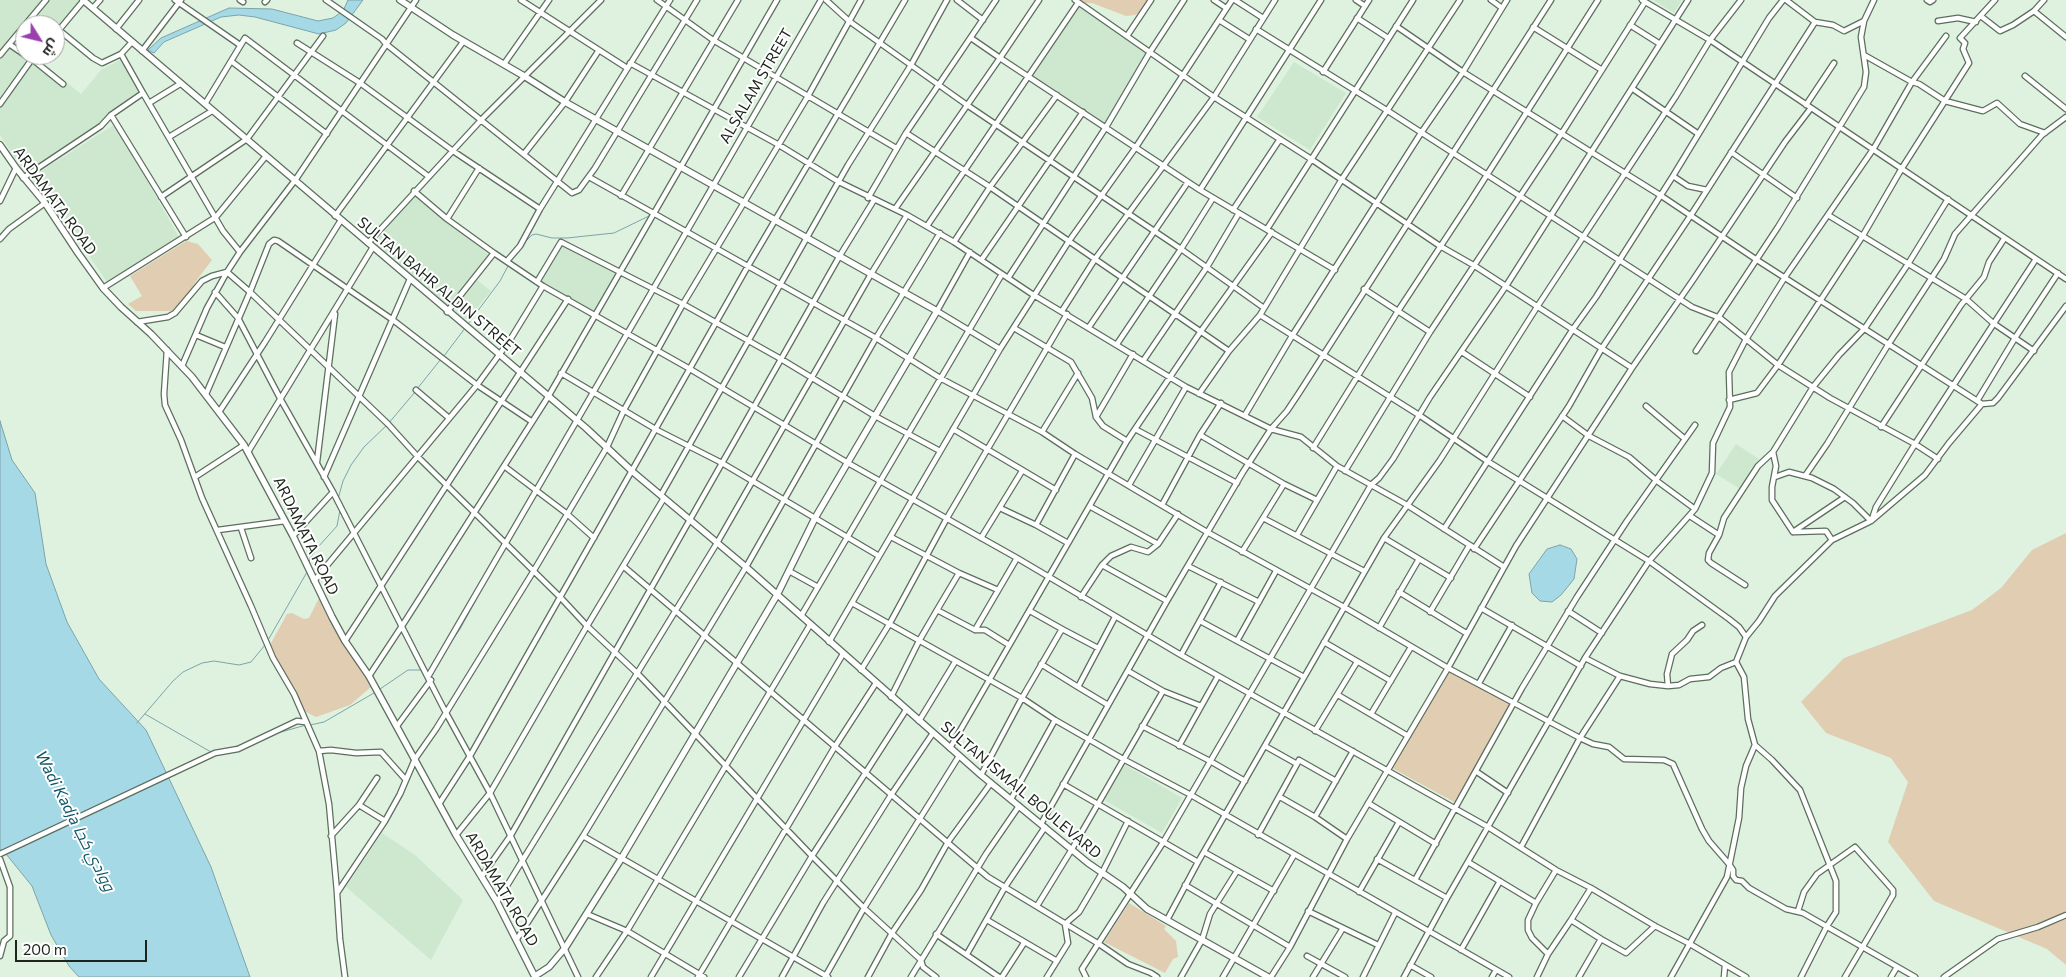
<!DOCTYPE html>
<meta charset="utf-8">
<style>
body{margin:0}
#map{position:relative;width:2066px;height:977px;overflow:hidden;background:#def2df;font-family:Commissioner,Cairo,sans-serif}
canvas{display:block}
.north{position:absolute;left:15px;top:15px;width:50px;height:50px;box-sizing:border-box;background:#fff;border:1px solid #a4a7a4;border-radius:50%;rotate:126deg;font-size:14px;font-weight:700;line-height:20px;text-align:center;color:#1c241c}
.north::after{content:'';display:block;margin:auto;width:18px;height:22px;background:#9941ad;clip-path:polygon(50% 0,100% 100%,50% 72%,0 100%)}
.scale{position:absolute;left:15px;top:940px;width:132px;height:22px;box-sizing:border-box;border:2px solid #1c241c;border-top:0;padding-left:6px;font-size:15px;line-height:18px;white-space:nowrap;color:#1c241c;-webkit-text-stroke:4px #fff;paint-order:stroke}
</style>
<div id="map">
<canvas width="2066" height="977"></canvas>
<div class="north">ش</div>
<div class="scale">200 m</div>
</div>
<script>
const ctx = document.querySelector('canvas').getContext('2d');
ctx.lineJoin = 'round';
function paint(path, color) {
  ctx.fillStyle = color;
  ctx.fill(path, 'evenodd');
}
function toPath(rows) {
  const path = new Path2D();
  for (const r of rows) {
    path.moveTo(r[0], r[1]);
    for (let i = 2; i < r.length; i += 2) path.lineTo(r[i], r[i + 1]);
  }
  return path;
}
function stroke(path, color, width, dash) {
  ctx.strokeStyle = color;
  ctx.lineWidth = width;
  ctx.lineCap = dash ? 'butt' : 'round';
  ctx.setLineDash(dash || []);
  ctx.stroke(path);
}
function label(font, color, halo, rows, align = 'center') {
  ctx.font = font + ' Commissioner,Cairo,sans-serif';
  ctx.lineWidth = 4;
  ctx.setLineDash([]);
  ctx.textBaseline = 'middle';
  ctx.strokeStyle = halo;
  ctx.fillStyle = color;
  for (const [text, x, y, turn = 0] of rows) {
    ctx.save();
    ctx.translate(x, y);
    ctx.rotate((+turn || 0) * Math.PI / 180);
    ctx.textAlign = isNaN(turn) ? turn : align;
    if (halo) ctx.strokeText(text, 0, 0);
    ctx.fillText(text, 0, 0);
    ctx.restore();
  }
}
paint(toPath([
 [0,0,80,0,55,32,55,25,25,25,25,55,36,55,35,57,81,94,101,70,120,60,131,75,138,92,113,111,98,127,26,175,0,135],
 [1653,0,1682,0,1674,13],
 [1079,4,1149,52,1105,125,1030,76],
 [1294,62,1346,93,1310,150,1257,117],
 [115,124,180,239,107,282,78,240,38,173],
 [415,193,490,256,449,307,374,244],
 [561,244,617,272,596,314,540,280],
 [476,279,491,291,467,320,452,308],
 [1736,444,1759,459,1740,489,1716,474],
 [1125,765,1182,798,1162,833,1104,800],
 [382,833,415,855,463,900,431,960,346,887]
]), '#cee8cf');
paint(toPath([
 [1080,0,1150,0,1144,10,1135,15,1126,16,1092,3,1084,3],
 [186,241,198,244,212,260,196,281,184,302,171,311,136,311,128,304,142,296,130,276],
 [2066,533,2066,965,2047,949,1934,901,1888,842,1908,782,1891,758,1826,733,1801,702,1844,658,1972,610,2001,588,2032,550],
 [319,598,371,687,350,705,316,717,304,711,270,645,287,614,292,613,304,619,309,618],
 [1449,671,1511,704,1477,767,1454,802,1392,768],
 [1129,903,1166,926,1164,929,1176,941,1178,957,1173,959,1165,973,1104,942]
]), '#e1cdb1');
const water = toPath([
 [348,0,363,0,346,23,336,30,319,34,255,17,239,15,221,17,164,42,154,53,148,50,161,38,229,8,272,9,318,21,333,18,343,11,348,0],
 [0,421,12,460,35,493,46,564,67,622,99,679,146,730,211,867,250,977,79,977,69,966,51,935,32,886,6,854,0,849,0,421],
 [1560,545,1571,549,1577,559,1574,579,1561,595,1552,602,1540,601,1532,593,1529,574,1547,549,1560,545]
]);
paint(water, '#a6d9e6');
stroke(water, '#7da3a9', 1);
stroke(toPath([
 [523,244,532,235,536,234,552,238,567,238,614,233,649,216],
 [510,262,518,251],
 [468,324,500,281,508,266],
 [444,356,466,327],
 [417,389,441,359],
 [338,499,343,481,351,465,364,447,388,424,415,392],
 [309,563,310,558,318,547,337,526,340,510],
 [267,642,307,572],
 [447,648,460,629,477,598],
 [380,689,408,670,421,670],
 [145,714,211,752],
 [137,723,173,681,183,672,202,663,214,661,239,665,251,662,265,645],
 [310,725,324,722,374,693],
 [274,734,306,725],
 [231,748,244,744]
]), '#7da3a9', 1);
const street = toPath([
 [84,0,59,30,93,58,102,63,121,54,143,93,111,115],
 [175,0,240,45],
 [240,0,243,2],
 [326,0,382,39,386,44,572,193,579,190,595,168,697,0],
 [416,0,296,179,240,252,227,272,250,292,269,244,274,240,278,241,393,320,477,385,531,421],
 [521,0,627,68],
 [657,0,713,40,896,148],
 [826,0,849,21,967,105,1181,249,1264,308],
 [957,0,983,20],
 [1075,0,1214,97,1311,159,1440,246,1475,266,1632,368],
 [1214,0,1226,8],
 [1235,0,1263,18],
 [1356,0,1365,6],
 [1491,0,1502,8],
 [1642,0,1710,40,2066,279],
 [1786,0,1815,22,1833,25,1844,31,1864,21],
 [1927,0,1930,2,1933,0],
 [265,2,267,0],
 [93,8,100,0],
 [2034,11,2066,37],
 [1982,17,2000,31,2013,25,2034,11,2044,0],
 [1357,18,1388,38],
 [1219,20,1249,39],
 [1938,21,1958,18,1976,22],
 [25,25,46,0],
 [1630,25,1660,44],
 [1396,26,1463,72,1660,195,1757,260,1982,404,1993,403,1998,398,2066,306],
 [1533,27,1602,70],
 [116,29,139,0],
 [1256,29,1388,111,1692,307,1720,318,1778,365,1830,398,1915,444,1938,459],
 [55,35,56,33],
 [1127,36,1151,0],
 [971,38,1000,58,1039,0],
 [297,43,360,83,453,151,540,209],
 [9,44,25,55],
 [142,51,181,0],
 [121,54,132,42],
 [0,55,25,25],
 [37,55,32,59,63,84],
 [1864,55,1912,82,1919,84,1945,101,1983,111,1997,103,2020,124,2045,133],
 [231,61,327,134],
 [630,63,779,145,839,182,907,215,954,242,1032,294,1186,387,1271,429,1301,437,1337,466,1407,505,1504,567],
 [504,64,549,0],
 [1323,72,1369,0],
 [2025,76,2066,109],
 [1633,89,1697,133],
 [143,93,223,231,240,252],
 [149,103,180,84],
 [0,104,32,59,25,55],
 [205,104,245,38,428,176],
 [1806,105,1834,63],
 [906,133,990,187,1229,351],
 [169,137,212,111],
 [1731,152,1797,198],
 [524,154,565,102,599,50],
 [479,168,447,219,494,253,543,286,690,369,848,463,1017,558,1181,655,1488,827,1556,870,1591,888,1655,926,1690,944,1746,977],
 [1673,176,1688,186,1707,190],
 [589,177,876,338,940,378,1042,432,1075,454,1207,532,1344,607,1448,668,1580,738,1593,744,1609,747,1624,759,1664,760,1673,764,1702,829,1709,841,1729,864,1733,870,1733,876,1736,880,1742,881,1749,888,1786,909,1803,913,1915,977],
 [23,178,101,126,111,115,186,237],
 [1200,190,1321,0],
 [414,191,447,219],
 [621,196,738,0],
 [161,197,247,139,323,36],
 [868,198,906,133,996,0],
 [0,201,16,168],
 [895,209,1000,58,1200,190,1335,270],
 [1233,210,1280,139],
 [1828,215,1966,299,1993,323,2034,351],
 [335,216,463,42],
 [927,226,1078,3],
 [1267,229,1413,0],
 [0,239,9,229,45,203],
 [954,242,990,187,1057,95],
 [368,243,482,119,601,0],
 [970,252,937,311,1000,349],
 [982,259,1083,112],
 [507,261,520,246,540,209,670,0],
 [1008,278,1106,127,1150,52,1184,0],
 [537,282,561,242,683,304,781,359,875,416,940,451],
 [103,288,216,217,266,156],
 [1364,289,1430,332],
 [215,292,238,318,281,400,333,492,445,711,490,793,578,977],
 [1062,311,1095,259,1214,97,1275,0],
 [447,312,494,253],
 [1260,315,1419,415,1487,461,1649,561,1729,619,1739,627,1746,637],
 [137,322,168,317,175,313,202,281,212,276,227,272],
 [1089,327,1188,182],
 [1014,328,1071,362,1092,398,1096,417,1103,426,1127,441,1135,429,1237,483],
 [196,335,225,347],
 [1117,344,1181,249,1213,198],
 [167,350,164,394,165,405,181,440,202,498,251,606,273,658,294,694,319,751,329,804,337,892],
 [1696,351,1778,227,1864,87,1866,72,1861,37,1864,21,1874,0],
 [1462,352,1530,397],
 [1143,361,1207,267,1239,213],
 [182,366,207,308,227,272],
 [561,373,657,430,722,463,879,556],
 [416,390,449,418],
 [206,394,250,292,388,424,418,457,561,598,587,626,638,674,812,856,864,908,921,960,923,967,936,977],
 [1199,394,1229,351,1260,315,1342,179,1460,0],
 [1729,400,1757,393,1778,365,1862,237,1902,168,1969,63,1963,49,1965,43,1960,38,1995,0],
 [1977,401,2015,338,2058,273],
 [1646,406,1685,439],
 [219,412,265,342,341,220],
 [1245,415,1292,336,1421,133,1463,72,1507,0],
 [1562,416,1589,436,1629,457,1657,481,1695,509],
 [1096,417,1133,354],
 [1881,427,1961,305,1984,277,1989,262,2004,239],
 [953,429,1056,490],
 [1135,429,1201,331,1272,232],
 [1042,432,1078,373],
 [1200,435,1284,484,1317,500],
 [1313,448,1398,311,1471,200,1598,0],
 [248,452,373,247],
 [317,462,335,314],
 [504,466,566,513,594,538],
 [1345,471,1430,332,1562,133,1645,2],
 [1805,476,1827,444,1888,345,1944,259,1955,234,2042,135,2066,117],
 [195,477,244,445],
 [324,477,410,279],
 [1775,477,1789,472,1812,478,1834,489,1853,503,1871,521],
 [1129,485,1186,387],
 [661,495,848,165,911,65,947,0],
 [1162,505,1200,435,1221,403],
 [1091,507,1158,544],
 [1000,508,1036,525,1068,543],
 [1690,516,1719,535],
 [1263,518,1364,571],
 [1872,519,1876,507,1915,444,2036,259],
 [1036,525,1075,454],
 [241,528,251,558],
 [1444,529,1573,329,1596,297,1673,176,1769,18,1783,0],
 [218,530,285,521],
 [1793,532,1772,500,1772,487,1776,466,1773,452,1813,387,1839,355,1865,328,1908,264,1948,199],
 [1793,532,1845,497],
 [1795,532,1826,531,1832,540],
 [1297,535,1337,466],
 [293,536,333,492],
 [891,537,959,573,937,610,975,630,985,630,1009,645],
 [981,538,1022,471],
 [1384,538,1451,578],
 [1474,549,1569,406,1602,348,1691,215,1815,22],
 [1242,552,1284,484],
 [1102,565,1167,601],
 [623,566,988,877,1099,944,1128,964,1151,973,1157,977],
 [1188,566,1259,602],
 [789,571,818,587],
 [959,573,998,590],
 [314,581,477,385,510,340,543,286],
 [1745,585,1711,563,1708,560,1709,553,1719,535,1724,518,1758,466,1773,452],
 [1399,592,1466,633],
 [1081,597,1102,565,1111,556,1131,547,1148,552,1158,544,1178,514],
 [852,603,1022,698,1055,720,1123,759,1191,795,1509,977],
 [1481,608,1581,666],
 [1568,611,1602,633],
 [1430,612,1469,546],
 [801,616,1002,274],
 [1200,621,1304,677],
 [1379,628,1419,559],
 [1062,629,1098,648],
 [975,630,1017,558],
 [345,641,568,299],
 [1237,641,1276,571],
 [829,642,1000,349,1069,241,1136,147,1232,0],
 [1324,642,1391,681],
 [1181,655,1221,582],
 [1585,658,1620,676,1650,684,1668,686,1679,685,1690,679,1709,677,1721,668,1736,662,1746,637,1759,621,1775,596,1832,540,1871,521,1925,475,1949,443,1982,404],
 [1736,662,1744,677,1748,719,1755,745,1772,760,1800,790,1836,881,1836,912,1827,926,1801,977],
 [1041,664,1078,687],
 [861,670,890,623,947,518,1067,314],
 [1128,671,1163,691,1201,706],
 [429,675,821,0],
 [369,676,402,626,548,397,777,0],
 [1479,683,1512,625],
 [1668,686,1667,674,1672,654,1687,640,1693,631,1702,625],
 [1338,695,1408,736],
 [891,697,919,641,937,610],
 [1108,705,1078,687,1115,617],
 [1371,714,1411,647],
 [919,721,955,662],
 [397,726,431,680],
 [1142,726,1210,761,1245,781],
 [1315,731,1357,662],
 [1179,746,1218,676],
 [1265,746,1297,764,1299,760,1336,781],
 [950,748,1127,441],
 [319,751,331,750,356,753,381,752,406,780],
 [1477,772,1508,793],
 [981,775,1022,698,1062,629,1030,611],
 [1063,784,1198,862],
 [1280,797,1315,817,1347,839],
 [1011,799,1055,720],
 [1368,803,1436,844],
 [439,804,470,756,748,266,905,0],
 [359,805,377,778],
 [1315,817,1353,751],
 [1041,824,1167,601,1243,472,1271,429,1287,411,1299,393,1551,0],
 [456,835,490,793,587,626,664,498],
 [1258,835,1297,764],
 [331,836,359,805,385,821],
 [583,836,828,977],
 [1521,847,1580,738,1620,676],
 [1204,852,1274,891],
 [0,854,215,753,238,749,297,721,305,722],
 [0,859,10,887,10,936,4,941,0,956],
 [1377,859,1447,898],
 [1468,862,1536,903],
 [482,876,511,835,839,257,874,200],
 [1415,880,1522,688,1577,597,1627,521,1695,425],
 [1185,885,1290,947],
 [1591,888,1571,920,1601,939,1626,953,1655,926],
 [1359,892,1399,822],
 [497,902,717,543,871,274,907,215],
 [1037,906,1072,849,1163,691],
 [1308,911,1378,945],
 [1798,911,1804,892,1817,874,1855,847,1893,890,1893,895,1845,977],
 [587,914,627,931,704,977],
 [987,920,1057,961],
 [1167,920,1198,862,1384,538,1440,460,1537,307,1676,96,1710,40,1741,0],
 [936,934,999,977],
 [517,939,583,836,746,567,876,338,940,233],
 [1461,950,1500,881],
 [967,954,1005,887,1045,827],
 [1548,954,1532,938,1528,930,1528,920,1536,903,1556,870],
 [1307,956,1345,977],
 [1410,965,1431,977],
 [345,977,340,939,337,893,385,821,400,794,415,759,436,729,533,572,607,447,624,410,683,304,808,96,861,0],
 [596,977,627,931,810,625],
 [651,977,843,654],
 [698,977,834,748,876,683],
 [739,977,812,856,906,710],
 [782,977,823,903,891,795,933,733],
 [825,977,864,908,959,756],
 [868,977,892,933,921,890,948,842,991,783],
 [911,977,986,854,1019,806],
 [1002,977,1024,943],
 [1047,977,1068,943,1065,924,1079,912,1102,873,1128,821],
 [1086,977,1082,969,1164,841,1371,485,1379,478,1393,459,1430,397,1506,286,1688,0],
 [1181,977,1202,940,1210,914,1237,871],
 [1223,977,1294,855],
 [1271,977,1290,947,1347,839,1448,668,1516,546,1632,368,1693,280,1785,142,1811,108],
 [1313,977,1343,928],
 [1363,977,1395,913],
 [1404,977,1447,898,1585,658,1649,561,1695,509,1712,473,1713,443,1730,407,1729,372,1745,341,1785,277,1874,148,1912,82,1946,36],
 [1492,977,1496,970],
 [1537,977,1548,954,1571,920],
 [1579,977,1601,939],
 [1671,977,1727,877,1739,818,1741,788,1746,766,1755,745],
 [1724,977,1725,965],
 [1891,977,1897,967],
 [1944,977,1998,939,2038,927,2066,915]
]);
const secondary = toPath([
 [83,0,586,428,633,472,746,567,981,775,1088,863,1123,887,1147,909,1268,977],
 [400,0,453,35,524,76,565,102,937,311,815,518,777,595,621,859,565,948,549,967,535,976],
 [0,145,16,168,45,203,78,253,103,288,121,307,151,334,192,377,244,445,293,536,332,617,345,641,369,676,456,835,497,902,535,977]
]);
stroke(street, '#5c6e5d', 7);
stroke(secondary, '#5c6e5d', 8);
stroke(street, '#fff', 4.5);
stroke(secondary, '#fff', 5.5);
label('15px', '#1c241c', '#fff', [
 ["ALSALAM STREET",756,86,-60],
 ["ARDAMATA ROAD",55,201,54],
 ["SULTAN BAHR ALDIN STREET",439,287,40],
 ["ARDAMATA ROAD",306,536,64],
 ["SULTAN ISMAIL BOULEVARD",1021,790,40],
 ["ARDAMATA ROAD",502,889,60]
]);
label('italic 16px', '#0f5564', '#fff', [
 ["Wadi Kadja ووادي كجا",75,821,63]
]);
</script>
